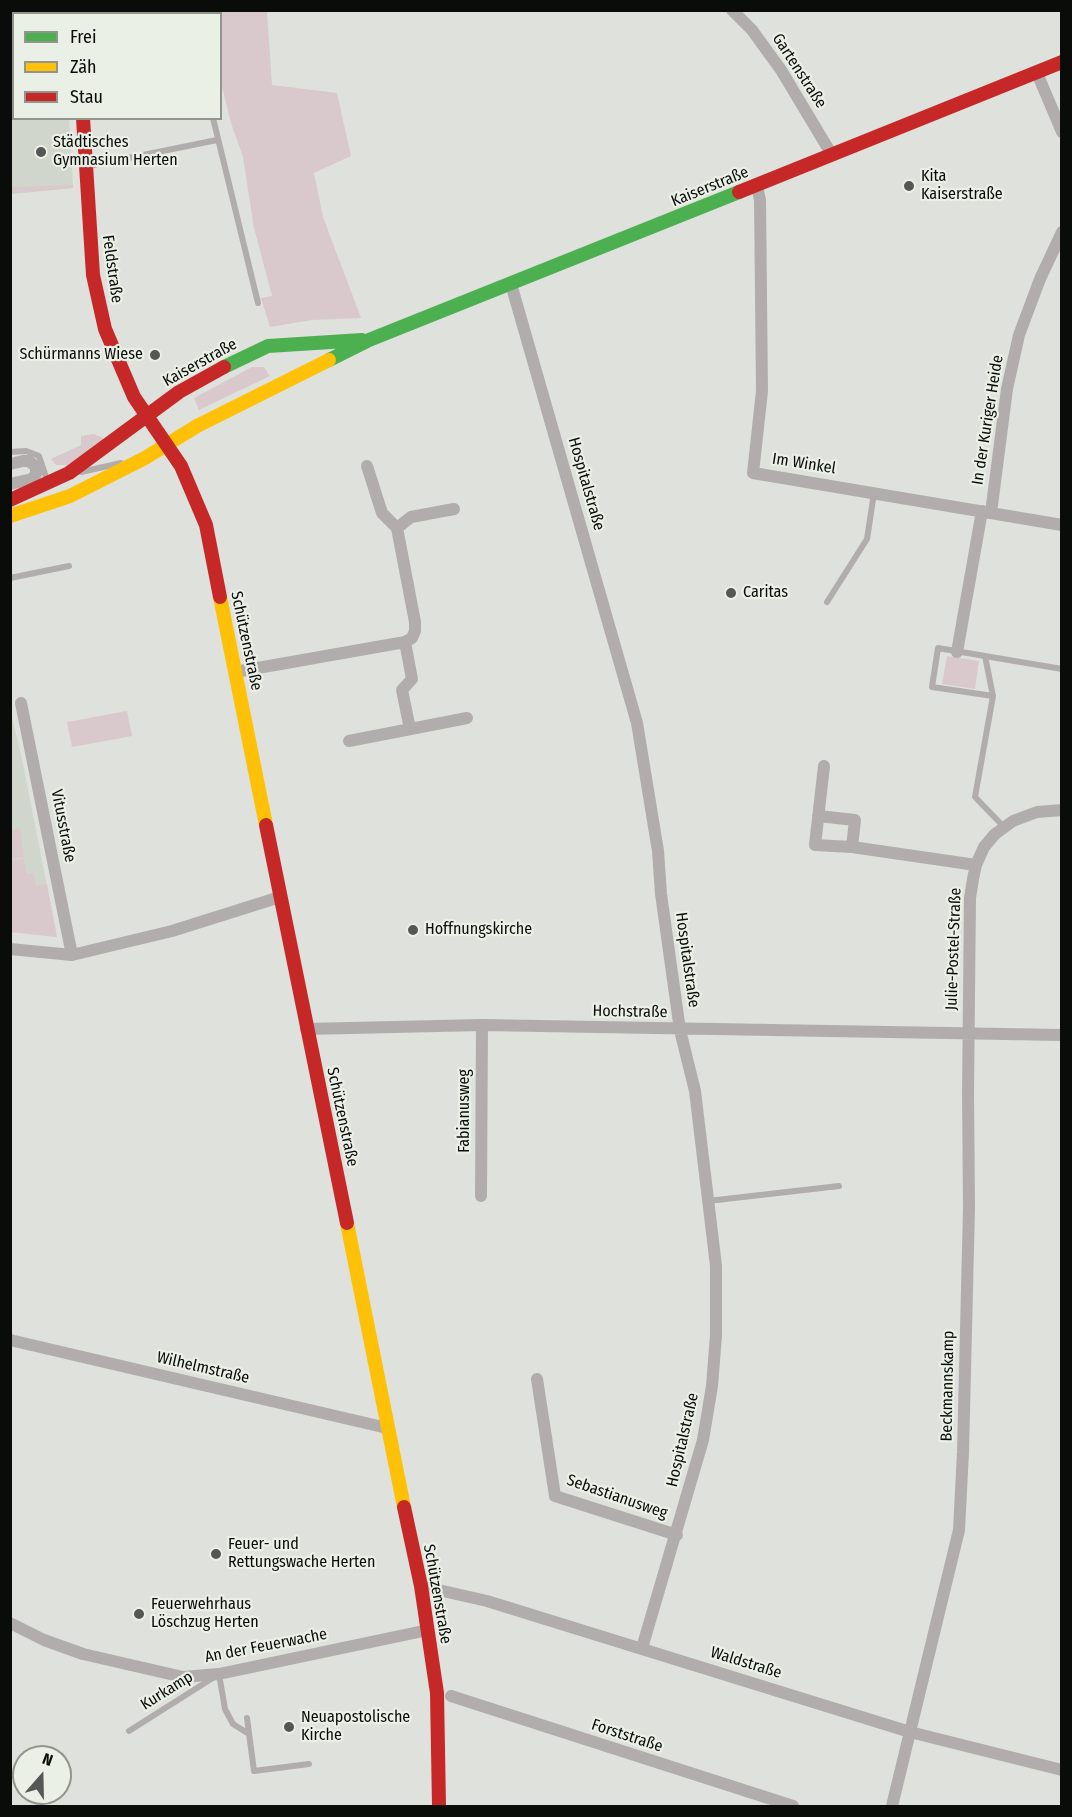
<!DOCTYPE html>
<meta charset="utf-8">
<style>
body{margin:0}
#map{position:relative;width:1072px;height:1817px;overflow:hidden;background:#dee1dc;font-family:"Fira Sans Condensed",sans-serif}
canvas{display:block}
.frame{position:absolute;inset:0;border:12px solid #0a0c09;pointer-events:none}
.legend{position:absolute;left:12px;top:12px;width:210px;height:108px;box-sizing:border-box;background:#ebf0e7;border:2px solid #91958e;margin:0;padding:8px 10px;list-style:none;font-size:18px;color:#0a0c09}
.legend li{display:flex;align-items:center;gap:12px;height:30px}
.legend b{width:30px;border:2px solid #91958e}
.north{position:absolute;left:12px;top:1745px;width:60px;height:60px;box-sizing:border-box;background:#ebf0e7;border:2px solid #91958e;border-radius:50%;rotate:20deg;font-size:16px;font-weight:700;line-height:24px;text-align:center;color:#0a0c09}
.north::after{content:'';display:block;margin:auto;width:21px;height:27px;background:#545753;clip-path:polygon(50% 0,100% 100%,50% 72%,0 100%)}
</style>
<div id="map">
<canvas width="1072" height="1817"></canvas>
<div class="frame"></div>
<ul class="legend">
<li><b style="height:8px;background:#4caf50"></b>Frei</li>
<li><b style="height:8px;background:#ffc107"></b>Zäh</li>
<li><b style="height:8px;background:#c62828"></b>Stau</li>
</ul>
<div class="north">N</div>
</div>
<script>
const ctx = document.querySelector('canvas').getContext('2d');
ctx.lineJoin = 'round';
function paint(path, color) {
  ctx.fillStyle = color;
  ctx.fill(path, 'evenodd');
}
function toPath(rows) {
  const path = new Path2D();
  for (const r of rows) {
    path.moveTo(r[0], r[1]);
    for (let i = 2; i < r.length; i += 2) path.lineTo(r[i], r[i + 1]);
  }
  return path;
}
function stroke(path, color, width, dash) {
  ctx.strokeStyle = color;
  ctx.lineWidth = width;
  ctx.lineCap = dash ? 'butt' : 'round';
  ctx.setLineDash(dash || []);
  ctx.stroke(path);
}
function label(font, color, halo, rows, align = 'center') {
  ctx.font = font + ' "Fira Sans Condensed",sans-serif';
  ctx.lineWidth = 4.5;
  ctx.setLineDash([]);
  ctx.textBaseline = 'middle';
  ctx.strokeStyle = halo;
  ctx.fillStyle = color;
  for (const [text, x, y, turn = 0] of rows) {
    ctx.save();
    ctx.translate(x, y);
    ctx.rotate((+turn || 0) * Math.PI / 180);
    ctx.textAlign = isNaN(turn) ? turn : align;
    if (halo) ctx.strokeText(text, 0, 0);
    ctx.fillText(text, 0, 0);
    ctx.restore();
  }
}
paint(toPath([
 [10,56,14,56,14,118,69,119,73,188,11,194],
 [10,709,22,759,57,937,11,932]
]), '#d0d6cb');
paint(toPath([
 [205,11,267,11,272,85,337,93,351,156,314,173,323,217,361,318,312,320,270,327,261,298,272,296,254,228,243,157,231,123,221,83,220,14,205,13],
 [73,185,73,188,11,194,11,187],
 [252,367,264,367,270,376,199,410,194,398],
 [94,434,101,437,105,441,67,465,56,465,51,459,81,445,81,436],
 [947,656,979,661,975,689,942,684],
 [127,711,132,736,72,747,67,722],
 [20,828,24,857,11,859,11,830],
 [24,859,27,874,34,873,36,886,47,884,57,937,11,932,11,861]
]), '#dac9cc');
stroke(toPath([
 [189,10,190,14],
 [213,118,258,303],
 [89,166,217,140],
 [10,452,26,451,39,456,46,477],
 [81,472,121,463],
 [10,578,69,566],
 [827,602,867,539,874,493],
 [985,656,1062,669],
 [993,696,932,687,938,648,985,656,993,696,975,797,1004,827],
 [708,1201,839,1186],
 [247,1718,254,1771,309,1764],
 [129,1731,219,1674,225,1709,233,1724,249,1734]
]), '#b2adad', 6);
stroke(toPath([
 [732,10,752,30,781,70,832,155],
 [1037,73,1062,132],
 [757,186,760,200,762,391,753,473,1062,525],
 [511,284,637,723,658,851,661,894,680,1030,695,1091,716,1266,716,1335,712,1386,703,1440,642,1648],
 [10,464,23,461,29,461,36,467,36,474,32,479,10,484],
 [991,513,1007,389,1019,335,1040,279,1062,232],
 [397,528,411,517,454,509],
 [405,642,412,679,402,690,410,729],
 [957,652,982,511],
 [235,672,405,642,412,638,415,631,415,622,397,528,382,513,367,466],
 [21,703,72,955],
 [349,741,467,718],
 [824,766,815,845,852,847,976,865],
 [818,816,855,820,852,847],
 [10,949,72,955,172,931,280,897],
 [306,1029,482,1025,1062,1035],
 [481,1196,482,1025],
 [10,1340,387,1428],
 [537,1379,555,1496,677,1535],
 [421,1586,487,1601,910,1732,1062,1770],
 [10,1623,44,1640,83,1654,183,1677,219,1674,428,1630],
 [451,1696,793,1806],
 [892,1806,959,1530,963,1452,969,1208,968,1093,970,898,973,879,976,865,984,847,995,834,1013,821,1037,812,1062,810]
]), '#b2adad', 12);
stroke(toPath([
 [329,360,369,340,739,192],
 [224,367,268,346,362,340]
]), '#4caf50', 14);
stroke(toPath([
 [10,516,70,496,145,458,197,426,329,360],
 [220,597,266,825],
 [347,1223,404,1507]
]), '#ffc107', 14);
stroke(toPath([
 [77,10,78,14],
 [83,118,93,275,105,329,134,397,181,466,206,525,220,597],
 [739,192,1062,62],
 [10,500,69,473,179,392,224,367],
 [266,825,347,1223],
 [404,1507,421,1586,437,1693,439,1806]
]), '#c62828', 14);
for (const [x, y, r, color] of [
 [41,152,6,"#545753"],
 [909,186,6,"#545753"],
 [155,355,6,"#545753"],
 [731,593,6,"#545753"],
 [413,930,6,"#545753"],
 [216,1554,6,"#545753"],
 [139,1614,6,"#545753"],
 [289,1727,6,"#545753"]
]) {
  const dot = new Path2D();
  dot.arc(x, y, r, 0, 2 * Math.PI);
  ctx.fillStyle = color;
  ctx.fill(dot);
  stroke(dot, '#ebf0e7', 2);
}
label('16px', '#0a0c09', '#ebf0e7', [
 ["Gartenstraße",799,71,57],
 ["Kaiserstraße",710,187,-22],
 ["Feldstraße",112,269,82],
 ["Kaiserstraße",200,363,-29],
 ["In der Kuriger Heide",988,420,-81],
 ["Im Winkel",804,464,9],
 ["Hospitalstraße",586,484,74],
 ["Schützenstraße",246,641,78],
 ["Vitusstraße",63,826,79],
 ["Julie-Postel-Straße",954,949,-88],
 ["Hospitalstraße",687,960,82],
 ["Hochstraße",630,1012,1],
 ["Fabianusweg",465,1111,-90],
 ["Schützenstraße",342,1117,78],
 ["Wilhelmstraße",203,1368,13],
 ["Beckmannskamp",948,1386,-89],
 ["Hospitalstraße",683,1440,-77],
 ["Sebastianusweg",617,1497,19],
 ["Schützenstraße",437,1594,80],
 ["An der Feuerwache",266,1646,-11],
 ["Waldstraße",746,1663,17],
 ["Kurkamp",167,1691,-32],
 ["Forststraße",627,1736,18]
]);
label('16px', '#0a0c09', '#ebf0e7', [
 ["Städtisches",53,143],
 ["Gymnasium Herten",53,161],
 ["Kita",921,177],
 ["Kaiserstraße",921,195],
 ["Schürmanns Wiese",143,355,"right"],
 ["Caritas",743,593],
 ["Hoffnungskirche",425,930],
 ["Feuer- und",228,1545],
 ["Rettungswache Herten",228,1563],
 ["Feuerwehrhaus",151,1605],
 ["Löschzug Herten",151,1623],
 ["Neuapostolische",301,1718],
 ["Kirche",301,1736]
], 'left');
</script>
